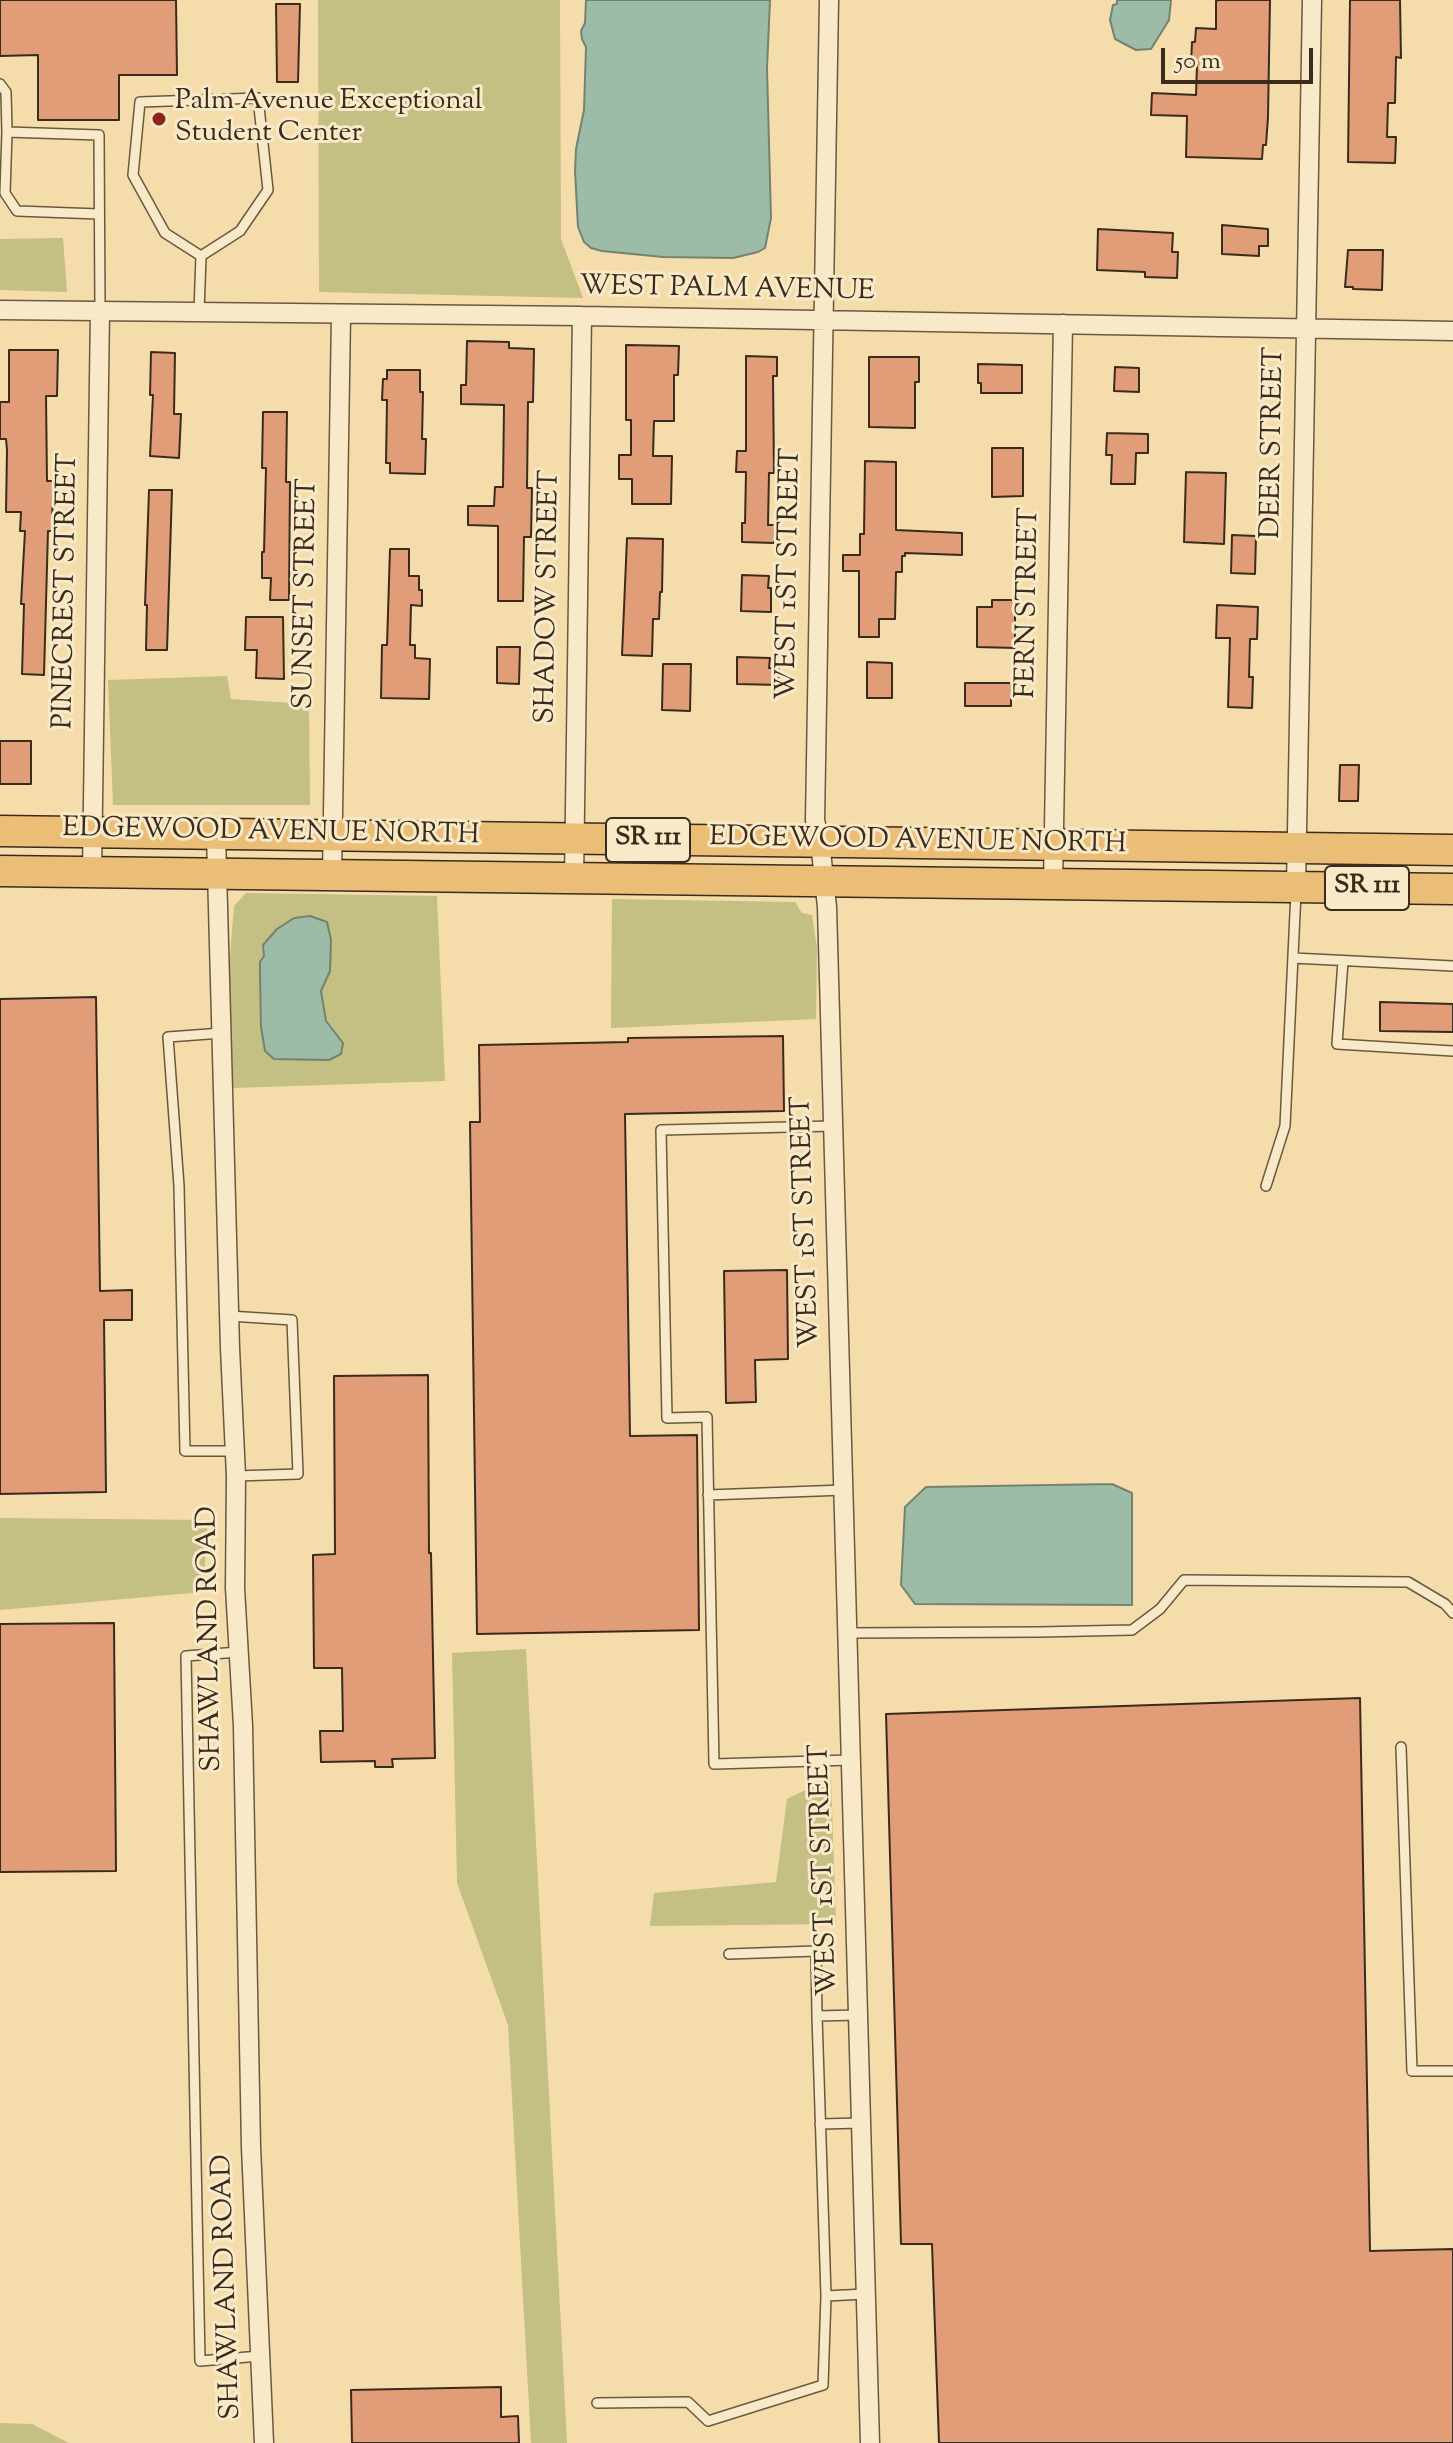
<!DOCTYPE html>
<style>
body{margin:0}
#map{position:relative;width:1453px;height:2443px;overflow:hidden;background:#f5ddab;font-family:"Sorts Mill Goudy",serif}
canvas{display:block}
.scale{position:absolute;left:1161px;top:48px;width:152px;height:36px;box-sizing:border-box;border:4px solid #3b2b1d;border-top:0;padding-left:10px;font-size:24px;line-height:28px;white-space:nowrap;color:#3b2b1d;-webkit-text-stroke:6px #f8e9c8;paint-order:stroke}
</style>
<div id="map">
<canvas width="1453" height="2443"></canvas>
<div class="scale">50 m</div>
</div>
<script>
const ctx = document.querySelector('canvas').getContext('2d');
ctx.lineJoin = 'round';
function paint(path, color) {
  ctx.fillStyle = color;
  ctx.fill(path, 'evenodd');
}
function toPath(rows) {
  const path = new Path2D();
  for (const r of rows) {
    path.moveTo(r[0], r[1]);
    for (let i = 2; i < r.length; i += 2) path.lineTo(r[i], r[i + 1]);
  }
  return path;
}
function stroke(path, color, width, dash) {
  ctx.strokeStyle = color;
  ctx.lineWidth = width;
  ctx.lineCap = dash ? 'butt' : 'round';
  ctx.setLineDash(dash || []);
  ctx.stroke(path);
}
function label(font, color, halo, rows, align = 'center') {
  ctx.font = font + ' "Sorts Mill Goudy",serif';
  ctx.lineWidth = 6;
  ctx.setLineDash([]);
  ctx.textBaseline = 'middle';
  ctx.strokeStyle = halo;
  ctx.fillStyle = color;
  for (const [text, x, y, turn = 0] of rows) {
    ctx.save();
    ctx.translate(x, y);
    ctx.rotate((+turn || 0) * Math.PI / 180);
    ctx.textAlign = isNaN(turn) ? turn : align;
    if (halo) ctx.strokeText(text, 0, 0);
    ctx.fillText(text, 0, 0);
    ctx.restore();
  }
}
paint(toPath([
 [318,0,560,0,561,239,583,298,319,292],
 [63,238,67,292,0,290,0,239],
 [227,676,231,699,309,704,310,805,113,805,108,680],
 [246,893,437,896,445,1081,233,1088,229,968,234,906],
 [264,957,330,971,321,991,326,1021,343,1043,261,1027,260,971,260,962],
 [612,899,795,902,802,913,812,915,817,948,816,1019,611,1028],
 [0,1518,208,1520,203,1592,0,1610],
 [526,1649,567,2443,531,2443,508,2025,457,1883,452,1653],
 [831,1777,836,1924,650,1926,654,1893,776,1882,787,1799],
 [0,2423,32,2424,69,2443,0,2443]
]), '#c4bf83');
const water = toPath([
 [586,0,770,0,767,68,771,218,765,248,758,252,733,258,663,257,602,251,591,248,584,242,578,227,575,171,576,149,584,110,586,47,582,39,581,31,585,23,586,0],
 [1117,0,1171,0,1169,20,1151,49,1136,50,1115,39,1110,20,1113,5,1117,4,1117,0],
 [310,916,327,922,331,940,330,971,321,991,326,1021,343,1043,341,1054,329,1060,274,1059,265,1051,261,1027,260,971,260,962,264,956,263,945,277,929,294,918,310,916],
 [1112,1484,1132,1493,1132,1605,915,1604,901,1585,905,1507,926,1487,1112,1484]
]);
paint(water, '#9cbca7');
stroke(water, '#758270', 2);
const building = toPath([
 [0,0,176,0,177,75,119,75,119,120,38,120,38,55,0,56,0,0],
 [1219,0,1270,0,1268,117,1266,145,1263,145,1262,159,1186,157,1187,116,1151,115,1152,93,1196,95,1197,64,1191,64,1192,42,1195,42,1196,28,1216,29,1216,1,1219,0],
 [1350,0,1400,0,1401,58,1396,57,1395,103,1388,103,1387,137,1396,137,1395,163,1348,162,1350,0],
 [276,4,300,4,298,82,277,82,276,4],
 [1222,225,1268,229,1268,246,1259,246,1259,256,1222,254,1222,225],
 [1098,229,1173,233,1172,252,1178,252,1177,278,1145,277,1145,272,1097,270,1098,229],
 [1348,250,1383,250,1382,290,1353,289,1353,287,1345,287,1348,250],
 [467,341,509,342,509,348,534,349,533,402,528,402,527,488,532,488,531,537,524,537,523,601,498,601,498,526,468,525,468,506,494,506,495,487,503,487,504,405,461,404,461,385,466,385,467,341],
 [626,345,679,346,678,375,674,375,674,421,654,421,653,456,672,456,671,504,632,504,632,479,619,479,619,455,631,455,631,420,626,420,626,345],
 [9,350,58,350,57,396,46,396,47,481,53,481,52,531,48,531,44,675,22,674,24,604,21,604,25,531,20,531,21,512,6,512,7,450,6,439,0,439,0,402,9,402,9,350],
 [151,352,175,353,174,414,181,414,179,458,150,456,153,395,150,395,151,352],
 [746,356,777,357,777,376,773,376,774,473,769,473,768,525,775,525,774,543,742,542,742,523,745,523,746,472,736,472,737,451,746,451,746,356],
 [869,357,919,357,919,382,915,382,915,428,869,427,869,357],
 [978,364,1022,365,1022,393,981,393,981,383,978,383,978,364],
 [1115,367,1139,368,1139,392,1114,391,1115,367],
 [387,370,420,370,420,392,423,392,422,439,426,439,425,474,390,473,390,463,386,463,387,400,382,400,383,379,387,379,387,370],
 [263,412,287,412,286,482,290,482,289,600,270,600,271,578,262,578,262,552,264,552,266,468,262,468,263,412],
 [1107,433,1148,434,1148,453,1136,453,1135,484,1111,484,1112,455,1106,455,1107,433],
 [992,448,1023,448,1023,496,992,497,992,448],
 [865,461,896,462,896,530,962,533,962,555,905,553,905,556,902,556,902,572,896,572,895,619,879,619,879,637,859,637,859,571,843,571,843,555,860,555,860,534,864,534,865,461],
 [1186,472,1226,473,1224,544,1184,542,1186,472],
 [149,490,172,490,167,650,146,650,147,605,145,605,149,490],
 [1232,535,1256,536,1255,574,1231,573,1232,535],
 [627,538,663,539,662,592,660,592,659,619,653,619,652,656,622,655,627,538],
 [390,549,409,549,409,576,419,576,419,590,422,590,422,606,411,605,410,645,415,645,415,658,430,659,429,699,381,698,382,645,387,645,390,549],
 [742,575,769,576,768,588,771,588,771,612,741,611,742,575],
 [992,600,1015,600,1015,648,977,647,977,607,992,607,992,600],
 [1217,605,1258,607,1257,639,1250,639,1249,677,1253,677,1252,708,1228,707,1230,638,1216,638,1217,605],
 [246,617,283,617,284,679,256,678,257,650,245,650,246,617],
 [497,647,520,647,519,684,497,683,497,647],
 [737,657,770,658,769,668,779,668,779,685,737,684,737,657],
 [867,662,892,663,892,698,867,698,867,662],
 [663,664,691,664,690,711,662,710,663,664],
 [965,683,1011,683,1011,706,965,706,965,683],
 [0,741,31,741,31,784,0,784,0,741],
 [1340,765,1359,765,1358,801,1339,801,1340,765],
 [96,997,100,1291,132,1290,132,1320,104,1320,106,1492,0,1494,0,999,96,997],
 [1380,1002,1453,1004,1453,1032,1380,1031,1380,1002],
 [783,1036,784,1111,625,1114,630,1436,697,1435,699,1630,477,1634,470,1122,480,1122,479,1045,628,1042,628,1038,783,1036],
 [787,1270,788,1359,755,1360,756,1402,726,1403,724,1271,787,1270],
 [428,1375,429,1553,431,1553,435,1758,392,1759,393,1767,375,1767,375,1761,321,1762,320,1731,343,1731,342,1668,314,1668,313,1555,335,1554,334,1376,428,1375],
 [114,1623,116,1871,0,1872,0,1624,114,1623],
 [1360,1698,1370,2251,1453,2249,1453,2443,939,2443,932,2244,901,2244,886,1714,1360,1698],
 [501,2387,501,2417,518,2416,519,2443,352,2443,351,2390,501,2387]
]);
paint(building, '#e09d78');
stroke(building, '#3b2b1d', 2);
const service = toPath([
 [0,84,6,92,7,132,99,135,100,311],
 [258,98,268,190,240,231,201,256,165,233,133,175,140,102,258,98],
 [7,132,5,193,17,211,99,214],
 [199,312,201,256],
 [1293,958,1453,966],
 [1343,961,1337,1044,1453,1051],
 [222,1033,168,1037,179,1186,185,1451,235,1451],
 [833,1126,661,1130,667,1418,707,1417,714,1764,851,1760],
 [1266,1186,1285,1126,1296,892],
 [229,1316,292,1320,298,1474,236,1476],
 [708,1495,844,1490],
 [848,1633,1039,1632,1132,1630,1160,1609,1184,1580,1408,1582,1445,1604,1453,1613],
 [239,1652,186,1656,200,2361,260,2356],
 [1401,1747,1412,2071,1453,2071],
 [729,1954,816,1951,817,2016],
 [858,2015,817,2016,826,2296,865,2294],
 [820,2124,861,2123],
 [597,2403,688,2402,708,2421,823,2385,826,2296]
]);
const minor = toPath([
 [829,0,815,820,820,842,827,907,870,2443],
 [0,310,582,316,1453,331],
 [216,834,230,1348,236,1476,235,1588,243,1726,251,2147,264,2443],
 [92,872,100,311],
 [332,875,341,315],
 [574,878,582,316],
 [1053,883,1063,324],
 [1296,887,1312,0]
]);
const primary = toPath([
 [0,831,1453,850],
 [0,871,1453,889]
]);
stroke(service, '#6a5840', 12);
stroke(minor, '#6a5840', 21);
stroke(primary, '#3b2b1d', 33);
stroke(service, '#f8e9c8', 9);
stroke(minor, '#f8e9c8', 18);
stroke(primary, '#eabe76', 30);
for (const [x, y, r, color] of [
 [159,119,8,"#8f2418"]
]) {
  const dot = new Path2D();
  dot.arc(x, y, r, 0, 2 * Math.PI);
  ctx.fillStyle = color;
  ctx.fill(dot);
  stroke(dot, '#f8e9c8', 3);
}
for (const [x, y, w] of [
 [648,840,84],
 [1367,888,84]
]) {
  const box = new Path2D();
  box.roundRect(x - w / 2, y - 22, w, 44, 6);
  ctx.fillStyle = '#f8e9c8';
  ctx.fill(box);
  stroke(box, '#3b2b1d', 2);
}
label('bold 26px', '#3b2b1d', null, [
 ["SR 111",648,840],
 ["SR 111",1367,888]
]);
label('28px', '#3b2b1d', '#f8e9c8', [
 ["Palm Avenue Exceptional",175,103],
 ["Student Center",175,135]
], 'left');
label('28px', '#3b2b1d', '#f8e9c8', [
 ["WEST PALM AVENUE",727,291,1],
 ["DEER STREET",1275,443,-89],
 ["WEST 1ST STREET",791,574,-89],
 ["PINECREST STREET",68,591,-89],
 ["SUNSET STREET",308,594,-89],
 ["SHADOW STREET",550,597,-89],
 ["FERN STREET",1030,603,-89],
 ["EDGEWOOD AVENUE NORTH",271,834,1],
 ["EDGEWOOD AVENUE NORTH",918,843,1],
 ["WEST 1ST STREET",808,1222,-92],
 ["SHAWLAND ROAD",212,1639,-91],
 ["WEST 1ST STREET",826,1870,-92],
 ["SHAWLAND ROAD",229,2287,-92]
]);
</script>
